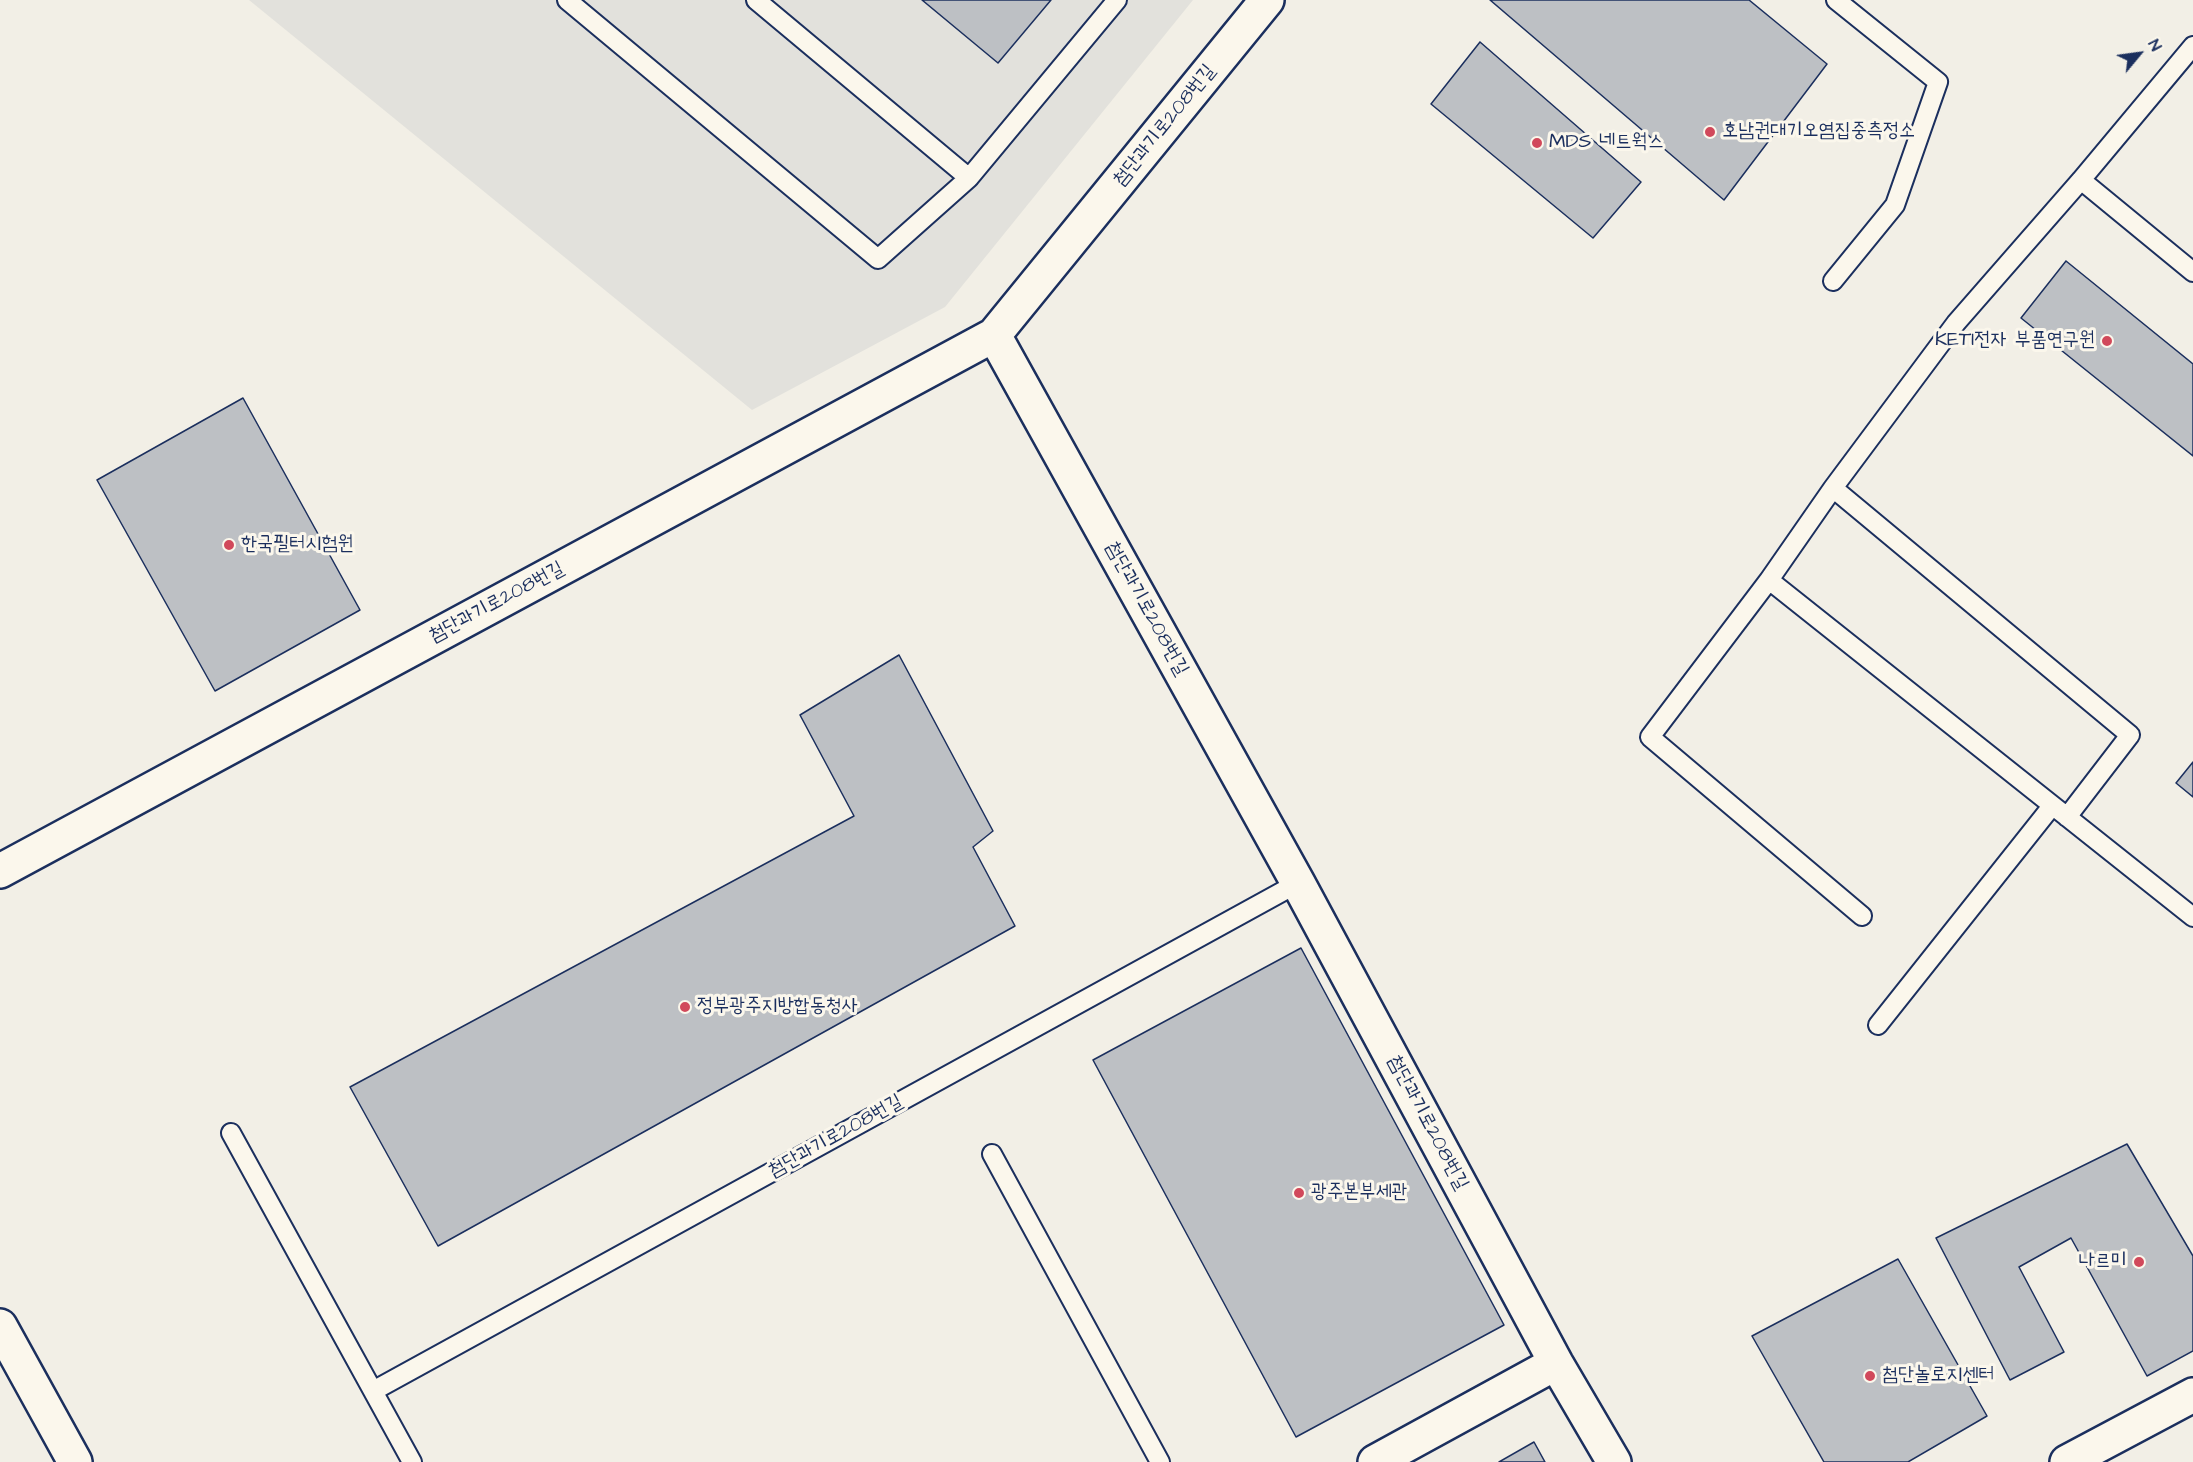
<!DOCTYPE html>
<meta charset="utf-8">
<style>
body{margin:0}
#map{position:relative;width:2193px;height:1462px;overflow:hidden;background:#f2efe6;font-family:"Architects Daughter",sans-serif}
canvas{display:block}
.north{position:absolute;left:2109px;top:24px;width:60px;height:60px;-webkit-text-stroke:4px #fbf7ec;paint-order:stroke;rotate:61deg;font-size:16px;font-weight:700;line-height:24px;text-align:center;color:#1b2f5e}
.north::after{content:'';display:block;margin:auto;width:21px;height:27px;background:#1b2f5e;clip-path:polygon(50% 0,100% 100%,50% 72%,0 100%)}
</style>
<div id="map">
<canvas width="2193" height="1462"></canvas>
<div class="north">N</div>
</div>
<script>
const ctx = document.querySelector('canvas').getContext('2d');
ctx.lineJoin = 'round';
function paint(path, color) {
  ctx.fillStyle = color;
  ctx.fill(path, 'evenodd');
}
function toPath(rows) {
  const path = new Path2D();
  for (const r of rows) {
    path.moveTo(r[0], r[1]);
    for (let i = 2; i < r.length; i += 2) path.lineTo(r[i], r[i + 1]);
  }
  return path;
}
function stroke(path, color, width, dash) {
  ctx.strokeStyle = color;
  ctx.lineWidth = width;
  ctx.lineCap = dash ? 'butt' : 'round';
  ctx.setLineDash(dash || []);
  ctx.stroke(path);
}
function label(font, color, halo, rows, align = 'center') {
  ctx.font = font + ' "Architects Daughter","Poor Story",sans-serif';
  ctx.lineWidth = 6;
  ctx.setLineDash([]);
  ctx.textBaseline = 'middle';
  ctx.strokeStyle = halo;
  ctx.fillStyle = color;
  for (const [text, x, y, turn = 0] of rows) {
    ctx.save();
    ctx.translate(x, y);
    ctx.rotate((+turn || 0) * Math.PI / 180);
    ctx.textAlign = isNaN(turn) ? turn : align;
    if (halo) ctx.strokeText(text, 0, 0);
    ctx.fillText(text, 0, 0);
    ctx.restore();
  }
}
paint(toPath([
 [249,0,1193,0,945,307,752,410]
]), '#e2e1dc');
const building = toPath([
 [922,0,1051,0,998,63,922,0],
 [1490,0,1749,0,1827,64,1724,200,1490,0],
 [1480,42,1641,182,1593,238,1431,104,1480,42],
 [2066,261,2193,364,2193,456,2021,318,2066,261],
 [243,398,360,610,215,691,97,480,243,398],
 [899,655,993,831,973,847,1015,926,438,1246,350,1087,854,816,800,715,899,655],
 [2193,762,2193,797,2176,783,2193,762],
 [1301,948,1504,1325,1296,1437,1093,1060,1301,948],
 [2127,1144,2193,1256,2193,1351,2147,1376,2071,1238,2019,1267,2064,1352,2010,1380,1936,1238,2127,1144],
 [1898,1259,1987,1416,1908,1462,1824,1462,1752,1336,1898,1259],
 [1534,1442,1545,1462,1499,1462,1534,1442]
]);
paint(building, '#bdc0c4');
stroke(building, '#1b2f5e', 1.5);
const service = toPath([
 [567,0,878,259,969,178],
 [756,0,969,178,1117,0],
 [2193,46,2081,180,1956,323,1833,488,1769,580,2193,917],
 [2081,180,2193,272],
 [1833,281,1895,205,1938,82,1836,0],
 [1833,488,2130,735,2067,817],
 [1769,580,1650,737,1862,916],
 [1878,1025,2052,806],
 [231,1133,412,1462],
 [992,1154,1160,1462],
 [373,1391,1298,883]
]);
const minor = toPath([
 [994,335,1298,883,1556,1363,1614,1462],
 [0,871,994,335,1267,0],
 [0,1326,75,1462],
 [1375,1462,1556,1363],
 [2067,1462,2193,1395]
]);
stroke(service, '#1b2f5e', 22);
stroke(minor, '#1b2f5e', 38);
stroke(service, '#fbf7ec', 18);
stroke(minor, '#fbf7ec', 33);
for (const [x, y, r, color] of [
 [1710,132,6,"#d1495b"],
 [1537,143,6,"#d1495b"],
 [2107,341,6,"#d1495b"],
 [229,545,6,"#d1495b"],
 [685,1007,6,"#d1495b"],
 [1299,1193,6,"#d1495b"],
 [2139,1262,6,"#d1495b"],
 [1870,1376,6,"#d1495b"]
]) {
  const dot = new Path2D();
  dot.arc(x, y, r, 0, 2 * Math.PI);
  ctx.fillStyle = color;
  ctx.fill(dot);
  stroke(dot, '#fbf7ec', 2);
}
label('20px', '#1b2f5e', '#fbf7ec', [
 ["첨단과기로208번길",1165,126,-51],
 ["첨단과기로208번길",497,603,-28],
 ["첨단과기로208번길",1146,609,61],
 ["첨단과기로208번길",1427,1123,62],
 ["첨단과기로208번길",836,1137,-29]
]);
label('20px', '#1b2f5e', '#fbf7ec', [
 ["호남권대기오염집중측정소",1722,132],
 ["MDS 네트웍스",1549,143],
 ["KETI전자 부품연구원",2095,341,"right"],
 ["한국필터시험원",241,545],
 ["정부광주지방합동청사",697,1007],
 ["광주본부세관",1311,1193],
 ["나르미",2127,1262,"right"],
 ["첨단놀로지센터",1882,1376]
], 'left');
</script>
